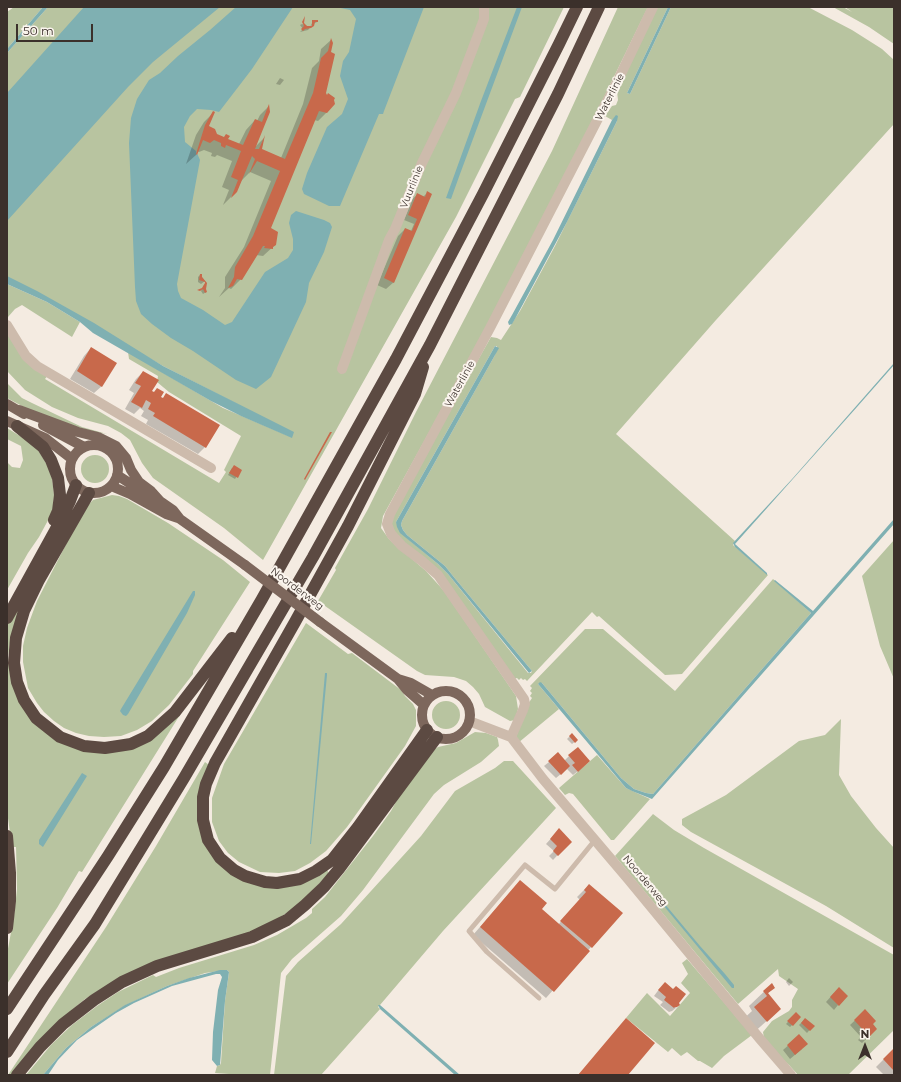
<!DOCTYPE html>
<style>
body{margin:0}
#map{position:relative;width:901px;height:1082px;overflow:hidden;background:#f4ebe1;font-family:Montserrat,sans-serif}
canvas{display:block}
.frame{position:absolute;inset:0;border:8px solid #3b302b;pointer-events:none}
.north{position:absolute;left:845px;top:1026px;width:40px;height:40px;-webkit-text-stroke:3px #fbf5ee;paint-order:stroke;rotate:0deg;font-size:11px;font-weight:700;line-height:16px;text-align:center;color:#3b302b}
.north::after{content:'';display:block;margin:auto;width:14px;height:18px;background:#3b302b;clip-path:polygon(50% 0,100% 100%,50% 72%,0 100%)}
.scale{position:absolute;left:16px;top:24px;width:77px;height:18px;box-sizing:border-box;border:2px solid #3b302b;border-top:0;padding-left:5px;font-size:12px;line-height:14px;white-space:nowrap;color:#3b302b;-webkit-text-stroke:3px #fbf5ee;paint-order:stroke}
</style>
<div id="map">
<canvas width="901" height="1082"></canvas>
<div class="frame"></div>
<div class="north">N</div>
<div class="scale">50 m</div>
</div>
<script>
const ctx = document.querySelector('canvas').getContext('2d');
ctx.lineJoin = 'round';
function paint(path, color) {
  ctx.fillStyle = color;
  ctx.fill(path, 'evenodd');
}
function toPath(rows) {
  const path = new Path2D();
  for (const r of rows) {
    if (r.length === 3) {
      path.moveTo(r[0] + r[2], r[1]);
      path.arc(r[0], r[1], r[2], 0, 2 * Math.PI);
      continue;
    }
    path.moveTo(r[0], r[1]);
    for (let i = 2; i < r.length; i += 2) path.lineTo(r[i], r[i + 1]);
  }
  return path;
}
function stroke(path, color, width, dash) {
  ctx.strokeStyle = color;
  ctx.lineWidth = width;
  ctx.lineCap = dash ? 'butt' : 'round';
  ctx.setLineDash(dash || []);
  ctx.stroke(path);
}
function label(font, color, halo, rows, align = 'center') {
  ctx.font = font + ' Montserrat,sans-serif';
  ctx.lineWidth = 4;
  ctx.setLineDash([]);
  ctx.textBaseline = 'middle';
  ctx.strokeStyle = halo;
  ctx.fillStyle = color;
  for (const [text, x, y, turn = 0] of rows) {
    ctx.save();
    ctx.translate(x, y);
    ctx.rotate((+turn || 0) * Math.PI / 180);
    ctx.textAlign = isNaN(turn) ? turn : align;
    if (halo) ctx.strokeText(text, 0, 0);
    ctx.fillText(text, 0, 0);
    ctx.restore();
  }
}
paint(toPath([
 [14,7,43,7,7,49,7,12],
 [48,7,564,7,520,97,515,99,456,217,263,560,224,528,153,478,142,463,130,440,121,433,108,426,78,418,52,407,25,390,7,371,7,332,48,375,45,379,219,483,226,472,224,470,241,436,169,392,157,382,158,376,129,359,128,352,223,408,291,437,239,405,163,366,7,277,7,53],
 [618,7,648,7,529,251,383,516,381,528,389,539,426,571,445,592,516,696,518,709,515,720,510,721,485,707,479,694,473,687,466,681,454,677,425,675,417,671,318,601,336,570,335,568,368,509,416,412,552,151],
 [657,7,668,7,627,93,630,94,671,7,808,7,852,30,882,49,894,60,894,124,716,320,616,434,735,541,733,545,768,575,682,674,665,675,599,616,597,617,592,612,527,681,525,679,523,680,521,678,519,680,517,678,514,679,462,606,394,534,390,515,491,337,497,338,501,340,520,311,555,246,617,121,617,116,612,120,605,116,612,106,616,105,618,100,617,91],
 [495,346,497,346,495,355,402,521,401,525,403,530,407,535,445,566,453,576,532,671,531,673,528,673,448,574,438,564,408,539,396,522],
 [833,7,843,7,852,12,845,7,894,7,894,44,869,27],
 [7,284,47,302,80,322,72,337,22,305,15,309,8,317,7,315],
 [7,383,22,398,32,403,82,427,107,434,90,431,37,414,7,398],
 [7,428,28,441,37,448,49,468,52,478,54,495,53,511,39,537,28,553,7,590,7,462,12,467,20,468,23,460,21,446,7,439],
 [95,469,14],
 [112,495,119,496,127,499,168,523,223,560,250,582,193,671,193,674,169,705,152,721,137,730,121,736,104,737,89,736,76,733,64,728,54,721,44,712,37,703,28,688,23,662,23,646,27,628,37,601,80,517,88,505,93,500],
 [894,540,894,679,880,646,862,576],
 [773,579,811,613,653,794,646,793,634,789,621,778,542,683,538,684,559,709,518,743,516,736,528,704,532,698,530,696,532,693,530,691,532,688,530,686,585,629,603,629,675,691],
 [22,597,10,643,8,656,10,674,34,722,108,752,183,710,82,872,79,871,57,908,7,984,7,954,14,916,17,889,16,847,12,847,7,811,7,626],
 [306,623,348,654,352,653,401,690,405,696,413,704,416,710,416,726,405,746,347,827,326,851,310,863,295,871,279,873,260,872,239,862,228,853,219,841,212,822,212,798,224,764],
 [446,715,14],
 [841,719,839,775,851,796,876,828,894,848,894,948,826,906,691,832,682,825,682,819,726,795,799,741,825,735],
 [475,732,486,733,497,737,498,740,499,746,481,762,444,785,434,794,363,890,341,916,292,959,281,973,270,1075,243,1075,215,1073,217,1066,220,1065,221,1063,225,1001,229,972,227,970,205,973,167,986,126,1005,91,1027,66,1048,43,1075,26,1075,51,1045,72,1025,97,1006,118,992,153,975,156,977,179,968,254,945,277,935,306,918,312,913,312,909,325,897,373,836,391,811,404,787,427,755,438,747,456,743],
 [597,755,626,788,650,799,614,840,611,840,573,794,569,793,565,795,559,788],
 [504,761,513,761,556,808,443,931,380,1005,378,1007,380,1009,321,1075,274,1075,286,976,298,962,341,924,421,836,455,791,495,768],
 [205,762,209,765,203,779,209,848,262,885,326,867,329,874,297,906,279,918,258,929,121,977,85,999,58,1022,12,1075,8,1075,106,927,156,846],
 [653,814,674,830,704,848,894,955,894,1030,848,1075,798,1075,789,1065,777,1055,764,1038,763,1032,772,1021,789,1011,792,1007,792,1000,798,989,779,976,778,969,738,1004,615,856],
 [687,959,752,1035,724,1056,712,1068,700,1061,698,1061,687,1052,681,1056,672,1048,668,1052,626,1018,647,993,670,1016,690,993,681,983,688,974,682,963]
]), '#b8c4a0');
paint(toPath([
 [43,7,48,7,7,53,7,49],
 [84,7,220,7,153,62,128,87,7,221,7,93],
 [236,7,293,7,252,69,219,112,211,110,197,109,190,116,184,127,185,142,196,151,200,160,177,284,178,291,181,298,203,310,225,325,232,322,265,272,288,258,293,250,293,239,289,223,291,215,296,211,324,220,330,223,332,227,324,252,309,283,306,302,271,377,256,389,236,380,193,351,171,338,152,324,141,314,136,301,135,287,129,143,131,118,137,99,149,80,160,73,178,56,210,30],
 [336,7,424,7,384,111,383,114,379,114,340,206,329,206,304,194,302,189,307,173,327,127,342,114,348,99,340,76,343,61,349,52,356,19,350,10],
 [517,7,522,7,460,174,451,199,446,198,481,101],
 [668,7,671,7,630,94,627,93],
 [616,115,618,116,617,121,567,222,515,319,512,324,509,325,508,322,512,315,553,240,612,120],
 [7,276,37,291,94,323,163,366,294,432,292,438,241,416,211,401,93,333,80,322,47,302,7,284],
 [495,346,499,348,402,521,401,525,403,530,407,535,445,566,453,576,532,671,529,673,448,574,438,564,400,533,397,527,396,522],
 [894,363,894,365,857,407,735,544,767,573,767,575,735,547,733,543,793,478],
 [894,519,894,524,652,799,632,791,626,788,538,684,540,682,542,683,621,778,634,789,646,793,653,794,811,613,774,581,775,580,813,611],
 [193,591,195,591,195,595,187,613,128,714,126,716,123,715,120,711,121,709],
 [325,673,327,673,327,675,311,844,310,844],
 [82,773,87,776,43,847,39,844,39,840],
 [624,858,627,859,643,878,700,946,725,974,734,985,734,988,732,988],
 [220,970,227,970,229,972,225,1001,220,1065,217,1066,212,1060,213,1032,218,990,222,977,220,974,216,974,172,986,134,1003,116,1013,77,1040,58,1060,48,1075,43,1075,66,1048,91,1027,125,1005,167,986,189,978],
 [378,1005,380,1005,460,1075,455,1075,380,1009]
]), '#7fb0b2');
paint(toPath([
 [313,21,317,22,313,24,308,30,300,32,303,29,300,25,302,24,310,27],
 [331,40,325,94,328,111,318,121,314,120,268,232,275,245,263,256,256,255,241,279,231,289,229,288,219,297,225,288,225,277,244,247,271,181,250,172,241,181,236,192,223,205,229,190,222,187,232,161,217,155,215,157,211,156,212,153,204,150,199,152,197,151,196,155,186,164,196,135,204,122,213,113,208,126,216,135,239,144,246,130,255,120,257,121,260,115,269,106,255,147,264,138,261,150,281,158,303,104,312,68,319,61,321,49],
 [280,78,284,80,280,85,276,84],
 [427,193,394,282,386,289,377,285,398,236,405,229,411,231,414,224,404,220,412,199,417,195,423,197],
 [200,275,205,281,201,284,198,282,198,277],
 [204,285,206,292,203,294,201,291],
 [91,348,102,386,94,393,70,379,84,356],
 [143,372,151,392,160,397,205,447,198,454,146,424,148,420,141,416,144,411,140,408,134,414,125,409,134,393,129,390,136,379],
 [232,468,241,470,235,479,228,475],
 [572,734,577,740,572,744,567,739],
 [569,756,584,766,573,775,567,769,556,778,544,766,549,762,564,761],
 [555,834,570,842,553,860,549,856,554,851,546,844],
 [589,885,621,913,546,998,473,935,513,889,558,925,580,900,577,897],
 [789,978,793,982,789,986,786,982],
 [771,985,774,988,767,994,780,1009,751,1035,740,1022,752,1011,749,1006],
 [660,988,677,1007,672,1011,669,1012,660,1005,663,1002,654,996],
 [834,993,838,1005,834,1010,826,1002],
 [865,1011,871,1024,876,1029,862,1043,858,1040,861,1037,850,1025],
 [796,1013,800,1017,790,1027,786,1024],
 [805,1019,813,1026,807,1033,799,1025],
 [799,1036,802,1049,790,1059,783,1050],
 [894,1049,894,1075,884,1075,876,1067]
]), '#0003');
paint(toPath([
 [305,16,304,23,307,26,312,26,312,20,318,20,318,22,315,22,314,26,311,28,305,29,303,31,301,29,304,26,302,22],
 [331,38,333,43,331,52,335,54,326,93,327,95,328,93,335,98,334,100,335,104,327,113,319,111,271,228,278,232,276,245,273,247,273,249,264,248,265,246,263,246,242,280,237,279,233,286,228,288,234,277,235,267,253,236,280,171,257,161,249,174,255,159,252,156,237,192,231,198,238,180,231,177,241,151,226,145,225,148,221,146,221,143,214,140,210,143,203,140,197,155,196,154,205,125,213,111,215,112,209,126,215,129,217,134,224,137,226,134,230,136,228,139,243,145,255,119,262,122,269,104,270,112,255,149,259,149,265,135,262,149,285,159,313,93,321,58,328,51],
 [427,191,432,194,394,283,384,278,405,228,412,231,417,219,408,215,417,193,425,197],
 [200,274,202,274,202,277,207,283,206,289,207,292,205,293,203,289,200,291,197,290,202,288,205,283,205,282,199,280],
 [91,347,117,363,102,387,77,371],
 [143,371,159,380,152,391,154,392,157,388,164,392,161,397,163,398,166,393,220,425,206,448,153,416,155,413,148,409,151,403,146,400,142,408,131,402,141,386,135,383],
 [330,432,332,432,305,480,304,479],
 [234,465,242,470,238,478,229,473],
 [572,733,578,740,575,743,569,736],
 [578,747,590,761,578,772,572,765,575,763,568,755],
 [558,752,570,766,561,775,548,761],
 [559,828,572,842,558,856,553,851,557,846,550,839],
 [520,880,547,903,542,909,590,951,554,992,480,927],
 [589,884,623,913,592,948,560,921,586,892,584,890],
 [665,982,673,989,676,986,686,994,679,1003,680,1005,677,1007,675,1007,674,1008,664,1000,666,997,658,990],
 [772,983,775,988,768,993,781,1009,767,1022,754,1007,767,996,763,991],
 [839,987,848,996,839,1006,830,997],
 [865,1009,876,1021,873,1024,877,1029,867,1039,862,1035,865,1032,854,1020],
 [796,1012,801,1017,793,1026,787,1021],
 [626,1018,655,1043,628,1075,578,1075],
 [805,1018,815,1026,810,1031,801,1023],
 [799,1034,808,1044,795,1055,787,1045],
 [894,1048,894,1071,883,1059]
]), '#c8694b');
stroke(toPath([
 [539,998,487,952,469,931,525,865,555,889,595,840]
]), '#cdbbac', 5);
stroke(toPath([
 [7,325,26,356,37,366,211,468],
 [342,369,389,240,395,229,422,163,456,93,484,19,484,7],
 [469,721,511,737,543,779,628,879,760,1039,791,1075],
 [511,737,523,710,525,704,524,699,438,575,422,561,402,546,391,534,387,524,390,514,490,328,619,78,653,7]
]), '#cdbbac', 10);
stroke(toPath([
 [7,404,24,414],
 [19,410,78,432,98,437,116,446,126,458,131,470,139,482,151,491,160,501],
 [7,421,45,438,72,459],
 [43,425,84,447],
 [94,469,24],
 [117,475,137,488,160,501,173,510,180,519,245,565],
 [111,486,130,494,166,514,178,518],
 [320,622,398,679,407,690,424,705],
 [398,679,411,683,432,695],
 [446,715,24]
]), '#7d675c', 10);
stroke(toPath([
 [423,367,415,394,348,526,295,622,215,763,206,784,203,797,203,820,208,840,220,858,234,870,245,876,265,882,277,883,300,879,316,871,332,860,358,827,427,730],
 [17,426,43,447,51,460,58,478,60,495,58,511,54,520],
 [89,493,39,580,24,611,16,638,14,663,17,682,24,700,36,718,60,737,84,746,105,748,131,744,148,736,175,712,232,638],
 [7,618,56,529,70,501,76,485],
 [7,836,10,873,10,901,7,928],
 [7,1009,108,856,164,767,262,599,396,359,483,194,559,44,577,7],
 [7,1052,44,995,95,924,184,778,313,557,430,345,558,94,599,7],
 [17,1075,40,1047,63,1024,94,1000,122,982,157,966,252,937,287,920,305,905,324,887,339,869,437,737]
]), '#5c4a42', 12);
stroke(toPath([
 [245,565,320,622]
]), '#7d675c', 10);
label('10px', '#3b302b', '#fbf5ee', [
 ["Waterlinie",610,97,-63],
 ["Vuurlinie",412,187,-68],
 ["Waterlinie",460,384,-61],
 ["Noorderweg",297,589,37],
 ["Noorderweg",645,881,50]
]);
</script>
